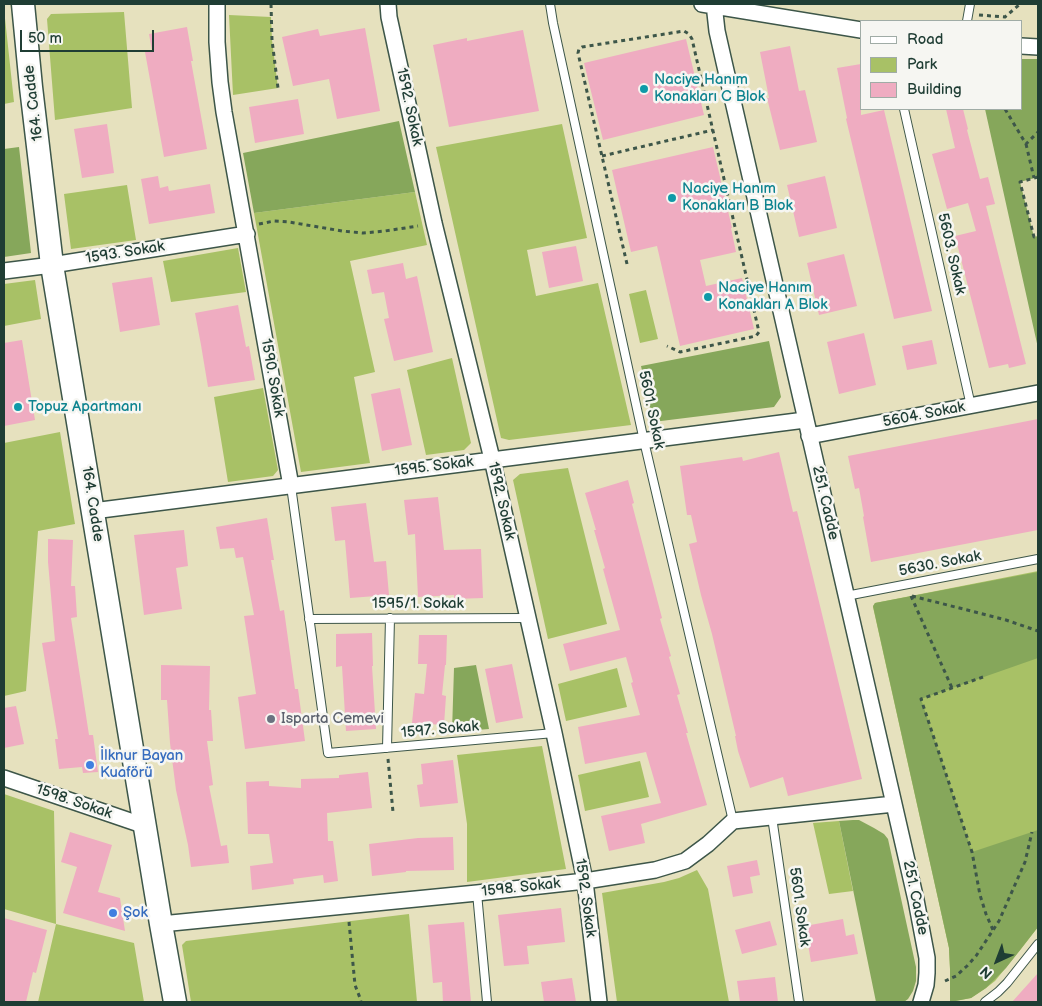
<!DOCTYPE html>
<meta charset="utf-8">
<style>
body{margin:0}
#map{position:relative;width:1042px;height:1006px;overflow:hidden;background:#e6e1be;font-family:"Balsamiq Sans",sans-serif}
canvas{display:block}
.frame{position:absolute;inset:0;border:5px solid #1f3d34;pointer-events:none}
.legend{position:absolute;left:860px;top:20px;width:162px;height:90px;box-sizing:border-box;background:#f6f6f2;border:1px solid #a0aca6;margin:0;padding:6px 9px;list-style:none;font-size:15px;color:#1f3d34}
.legend li{display:flex;align-items:center;gap:10px;height:25px}
.legend b{width:25px;border:1px solid #a0aca6}
.north{position:absolute;left:972px;top:936px;width:50px;height:50px;-webkit-text-stroke:4px #f6f6f2;paint-order:stroke;rotate:223deg;font-size:14px;font-weight:700;line-height:20px;text-align:center;color:#1f3d34}
.north::after{content:'';display:block;margin:auto;width:18px;height:22px;background:#1f3d34;clip-path:polygon(50% 0,100% 100%,50% 72%,0 100%)}
.scale{position:absolute;left:20px;top:30px;width:134px;height:22px;box-sizing:border-box;border:2px solid #1f3d34;border-top:0;padding-left:6px;font-size:15px;line-height:18px;white-space:nowrap;color:#1f3d34;-webkit-text-stroke:4px #f6f6f2;paint-order:stroke}
</style>
<div id="map">
<canvas width="1042" height="1006"></canvas>
<div class="frame"></div>
<ul class="legend">
<li><b style="height:6px;background:#fff"></b>Road</li>
<li><b style="height:14px;background:#a8c166"></b>Park</li>
<li><b style="height:14px;background:#efacc1"></b>Building</li>
</ul>
<div class="north">N</div>
<div class="scale">50 m</div>
</div>
<script>
const ctx = document.querySelector('canvas').getContext('2d');
ctx.lineJoin = 'round';
function paint(path, color) {
  ctx.fillStyle = color;
  ctx.fill(path, 'evenodd');
}
function toPath(rows) {
  const path = new Path2D();
  for (const r of rows) {
    path.moveTo(r[0], r[1]);
    for (let i = 2; i < r.length; i += 2) path.lineTo(r[i], r[i + 1]);
  }
  return path;
}
function stroke(path, color, width, dash) {
  ctx.strokeStyle = color;
  ctx.lineWidth = width;
  ctx.lineCap = dash ? 'butt' : 'round';
  ctx.setLineDash(dash || []);
  ctx.stroke(path);
}
function label(font, color, halo, rows, align = 'center') {
  ctx.font = font + ' "Balsamiq Sans",sans-serif';
  ctx.lineWidth = 5;
  ctx.setLineDash([]);
  ctx.textBaseline = 'middle';
  ctx.strokeStyle = halo;
  ctx.fillStyle = color;
  for (const [text, x, y, turn = 0] of rows) {
    ctx.save();
    ctx.translate(x, y);
    ctx.rotate((+turn || 0) * Math.PI / 180);
    ctx.textAlign = isNaN(turn) ? turn : align;
    if (halo) ctx.strokeText(text, 0, 0);
    ctx.fillText(text, 0, 0);
    ctx.restore();
  }
}
paint(toPath([
 [4,9,14,102,4,104],
 [124,12,132,108,55,120,47,19,51,14],
 [229,15,271,17,272,40,278,88,233,95],
 [562,124,587,238,527,250,536,296,598,283,631,425,509,440,501,438,436,147],
 [127,185,136,240,71,249,64,194],
 [415,192,427,245,350,261,375,372,354,377,370,463,301,472,254,213],
 [238,248,246,292,171,302,163,261],
 [35,280,41,319,4,326,4,284],
 [646,290,658,339,640,343,629,294],
 [452,358,471,443,464,450,426,455,407,370],
 [263,388,278,470,273,476,228,482,214,397],
 [60,432,75,524,38,531,26,691,4,696,4,443],
 [568,468,607,624,548,639,513,480,520,474],
 [1038,571,1038,927,1021,949,995,981,986,988,971,998,950,1002,950,969,949,948,873,607,875,603],
 [617,668,627,707,566,721,558,684],
 [542,746,566,869,467,882,467,824,457,755],
 [640,761,649,797,585,811,578,775],
 [4,794,54,811,56,924,134,943,144,1002,38,1002,56,924,4,909],
 [839,821,853,891,829,894,813,823],
 [697,870,708,889,729,1002,617,1002,602,893,664,882,679,878],
 [409,914,417,1002,191,1002,182,945,186,941]
]), '#a8c166');
paint(toPath([
 [1021,59,1038,59,1038,177,1020,182,1034,237,1038,236,1038,348,985,109,1021,109],
 [399,121,415,192,254,213,243,153],
 [19,147,31,253,4,257,4,149],
 [769,341,781,397,774,407,653,422,641,366],
 [1038,572,1038,658,921,699,972,852,1038,830,1038,927,1006,968,986,988,971,998,950,1002,950,969,949,948,873,606,875,603],
 [476,665,489,729,452,732,454,668],
 [853,820,859,820,874,828,884,834,888,839,916,967,916,981,913,991,908,999,904,1002,876,1002,839,821]
]), '#86a75b');
paint(toPath([
 [187,27,193,61,191,61,207,149,164,157,145,52,152,51,149,34],
 [365,28,380,111,337,119,329,79,293,86,282,37,318,29,320,36],
 [523,30,539,111,449,127,433,45,467,38,467,41],
 [686,39,704,115,603,140,584,63],
 [790,46,799,91,805,90,817,142,780,150,767,98,769,98,760,52],
 [861,64,861,115,884,110,932,311,894,319,846,119,847,118,837,68],
 [298,99,304,134,255,143,249,107],
 [946,109,963,109,968,129,967,130,980,179,988,177,995,204,986,206,1026,364,1009,368,1008,364,989,368,955,236,976,231,968,203,947,209,932,154,955,148],
 [107,124,114,173,82,178,74,129],
 [713,147,732,228,731,228,736,252,700,260,706,286,742,278,754,329,680,346,657,246,631,252,612,170],
 [158,176,160,188,168,186,169,191,210,184,215,213,149,224,141,179],
 [825,176,837,228,799,237,787,185],
 [576,246,583,281,549,288,542,252],
 [844,254,857,306,819,315,807,263],
 [403,263,406,279,417,276,433,352,394,361,384,319,389,318,384,292,372,294,367,270],
 [152,277,160,325,120,332,112,283],
 [238,305,246,347,249,346,255,380,208,387,201,345,195,313],
 [864,333,876,385,839,394,827,342],
 [22,340,35,420,4,426,4,343],
 [932,340,937,364,907,370,902,346],
 [400,388,412,445,382,451,371,394],
 [1038,419,1038,530,871,562,863,517,864,516,859,488,855,489,848,456],
 [779,452,793,512,797,511,862,779,788,796,783,777,750,788,738,751,735,736,736,736,712,634,701,595,689,544,697,542,691,515,687,515,680,466,742,457,743,461],
 [628,480,634,503,632,504,662,618,660,619,671,656,669,657,680,694,677,695,688,733,686,733,707,805,641,824,645,843,609,851,601,816,661,803,646,752,585,764,578,727,640,715,631,683,633,682,626,657,570,671,563,644,620,630,603,569,605,568,594,530,596,530,585,493],
 [438,497,444,550,481,549,483,598,454,599,454,595,418,597,415,534,408,535,404,500],
 [366,503,374,562,386,561,389,595,350,598,345,540,335,541,331,507],
 [267,518,274,560,271,560,280,611,284,610,295,689,298,689,305,741,245,749,238,697,256,694,244,616,254,615,243,557,236,558,234,548,220,549,216,527],
 [184,530,188,566,176,568,182,609,144,615,134,535],
 [48,539,73,540,71,586,75,586,77,617,71,618,89,735,93,735,98,772,83,773,82,767,59,769,55,739,58,739,42,643,55,641,48,562],
 [372,633,373,666,372,666,376,729,346,731,342,666,336,667,336,634],
 [419,635,447,635,446,665,445,665,442,695,446,696,444,725,412,723,415,693,424,694,427,664,418,664],
 [512,664,523,718,496,723,485,669],
 [161,665,210,666,209,710,211,710,213,741,207,741,213,785,209,786,221,846,227,845,229,863,191,867,188,845,176,790,170,743,167,700,161,700],
 [16,706,24,744,4,748,4,708],
 [453,760,458,803,420,807,417,785,423,784,421,764],
 [368,772,372,808,327,813,328,841,333,841,338,881,324,883,323,875,293,879,294,884,252,890,250,866,273,863,269,834,248,834,246,782,269,781,269,786,301,788,301,779,339,778,339,775],
 [70,832,112,845,98,892,120,898,125,931,63,913,77,867,61,862],
 [453,837,454,870,406,871,406,872,372,876,369,844,418,838],
 [757,860,760,875,750,877,753,893,733,897,727,866],
 [561,908,565,942,527,946,529,964,504,966,498,915],
 [4,918,47,930,36,973,33,972,26,1002,4,1002],
 [843,919,846,936,854,934,858,954,811,962,805,926],
 [770,921,777,945,742,954,735,930],
 [464,922,471,1002,443,1002,442,982,433,983,428,925],
 [1038,973,1038,1002,1012,1002],
 [775,977,778,1002,740,1002,737,981],
 [572,978,576,1002,544,1002,541,982]
]), '#efacc1');
const lane = toPath([
 [550,4,553,23,644,441,733,821],
 [967,21,970,4],
 [904,109,971,406],
 [291,486,328,753,554,733],
 [846,596,1038,559],
 [309,619,527,618],
 [387,748,390,618],
 [772,817,799,1002],
 [477,893,487,1002],
 [985,1002,998,992,1007,983,1038,944]
]);
const street = toPath([
 [217,4,217,42,220,82,224,112,291,486],
 [388,4,389,17,434,223,492,459,554,733,585,881,599,1002],
 [702,4,861,30],
 [714,4,717,31,724,62,916,900,927,958,927,973,926,985,921,1002],
 [1021,46,1038,47],
 [4,271,52,265,247,234],
 [809,436,1038,393],
 [93,511,805,420],
 [4,778,145,826],
 [161,924,477,893,585,881,655,870,685,861,708,844,733,821,894,804]
]);
const secondary = toPath([
 [23,4,31,87,52,265,161,924,175,1002]
]);
stroke(lane, '#3d5649', 10);
stroke(street, '#3d5649', 18);
stroke(secondary, '#3d5649', 25);
stroke(toPath([
 [271,4,272,40,278,88],
 [979,15,1005,17,1020,4],
 [1005,109,1026,144,1038,132],
 [1026,144,1034,178],
 [602,156,713,130],
 [1038,177,1020,182,1034,237,1038,236],
 [259,224,274,221,289,222,342,231,363,233,385,231,418,226],
 [627,264,578,53,579,49,582,47,684,31,689,34,692,39,759,332,756,336,680,352,667,346],
 [911,596,952,688],
 [912,596,975,612,1006,620,1038,631],
 [983,677,921,699,972,852,980,895,986,914,993,930],
 [388,759,393,812],
 [349,922,355,985,360,998,361,1002],
 [945,981,956,976,967,966,976,956,999,921,1025,862,1032,832]
]), '#3d5649', 3, [4, 4]);
stroke(lane, '#fff', 8);
stroke(street, '#fff', 15);
stroke(secondary, '#fff', 22);
for (const [x, y, r, color] of [
 [644,89,5,"#0f9aa8"],
 [672,198,5,"#0f9aa8"],
 [708,297,5,"#0f9aa8"],
 [18,407,5,"#0f9aa8"],
 [271,719,5,"#6b7280"],
 [90,765,5,"#3f7fe0"],
 [113,913,5,"#3f7fe0"]
]) {
  const dot = new Path2D();
  dot.arc(x, y, r, 0, 2 * Math.PI);
  ctx.fillStyle = color;
  ctx.fill(dot);
  stroke(dot, '#f6f6f2', 2);
}
label('15px', '#0d838f', '#f6f6f2', [
 ["Naciye Hanım",654,80],
 ["Konakları C Blok",654,97],
 ["Naciye Hanım",682,189],
 ["Konakları B Blok",682,206],
 ["Naciye Hanım",718,288],
 ["Konakları A Blok",718,305],
 ["Topuz Apartmanı",28,407]
], 'left');
label('15px', '#1f3d34', '#f6f6f2', [
 ["164. Cadde",34,103,-97],
 ["1592. Sokak",409,107,78],
 ["1593. Sokak",125,253,-9],
 ["5603. Sokak",951,254,77],
 ["1590. Sokak",272,378,80],
 ["5601. Sokak",651,410,78],
 ["5604. Sokak",924,415,-11],
 ["1595. Sokak",434,467,-7],
 ["1592. Sokak",501,501,77],
 ["251. Cadde",825,503,77],
 ["164. Cadde",92,504,81],
 ["5630. Sokak",940,564,-11],
 ["1595/1. Sokak",418,604],
 ["1597. Sokak",440,730,-5],
 ["1598. Sokak",74,802,19],
 ["1598. Sokak",521,888,-6],
 ["1592. Sokak",585,898,82],
 ["251. Cadde",915,898,78],
 ["5601. Sokak",799,907,82]
]);
label('15px', '#5b616d', '#f6f6f2', [
 ["Isparta Cemevi",281,719]
], 'left');
label('15px', '#366cbe', '#f6f6f2', [
 ["İlknur Bayan",100,756],
 ["Kuaförü",100,773],
 ["Şok",123,913]
], 'left');
</script>
